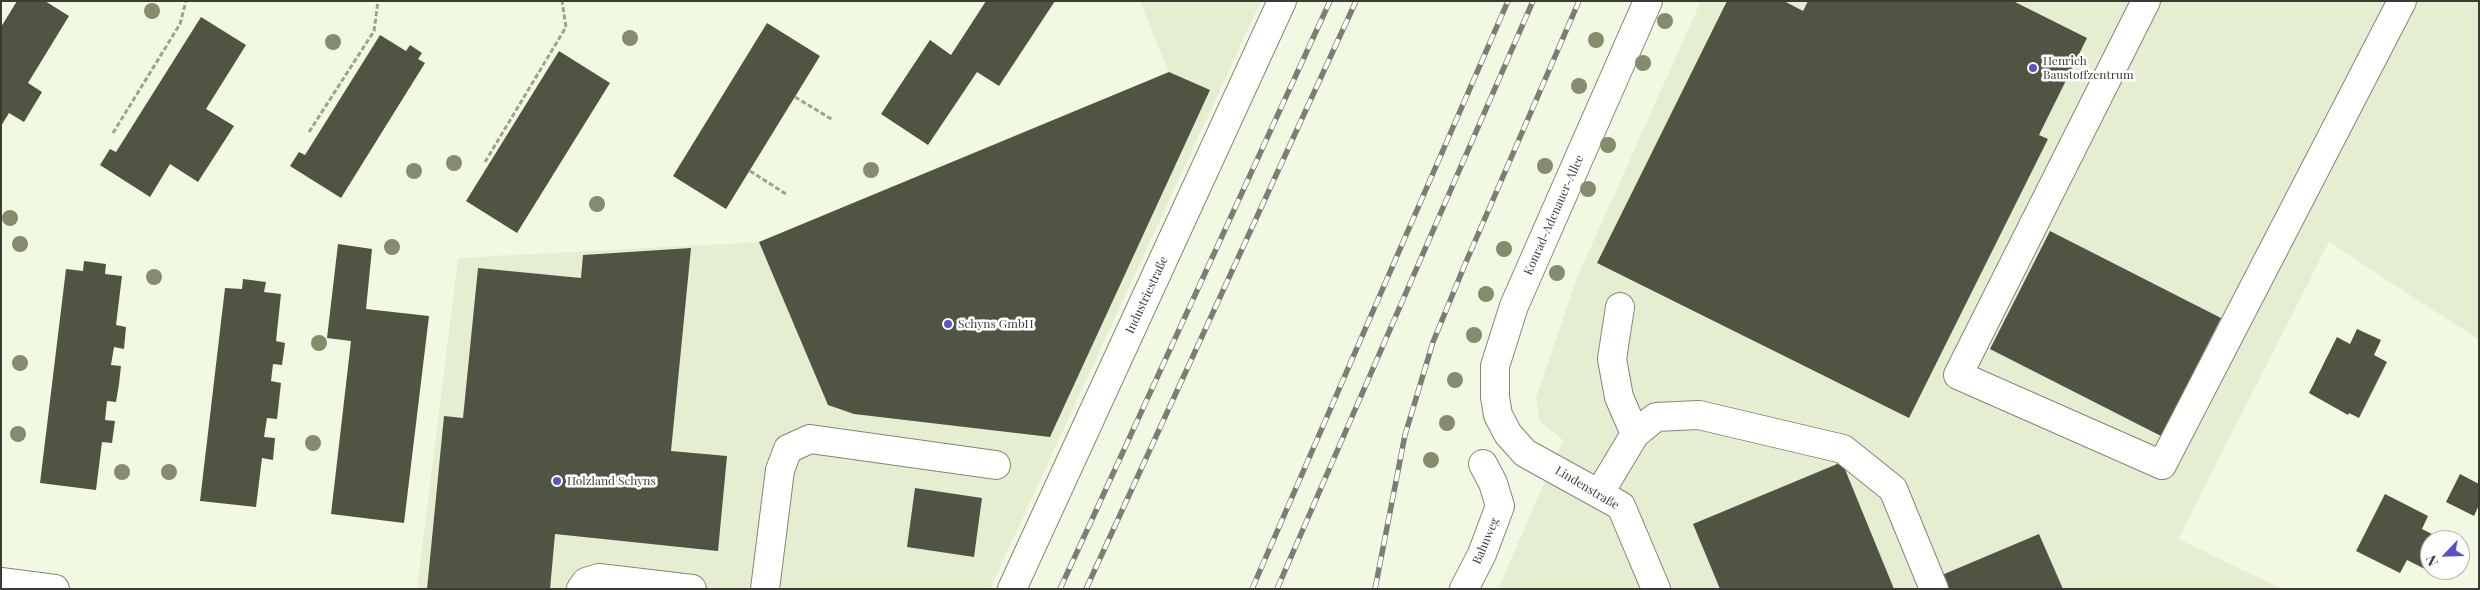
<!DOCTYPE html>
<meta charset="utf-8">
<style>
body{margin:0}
#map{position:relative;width:2480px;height:590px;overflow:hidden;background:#f2f9e3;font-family:"Playfair Display",serif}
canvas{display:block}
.frame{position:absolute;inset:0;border:2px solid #3a3c34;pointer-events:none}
.north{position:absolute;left:2420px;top:530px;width:50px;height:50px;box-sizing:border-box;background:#fff;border:1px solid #b0b1ae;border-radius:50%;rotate:246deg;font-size:14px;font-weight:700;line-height:20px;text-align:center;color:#3a3c34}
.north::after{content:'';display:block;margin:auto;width:18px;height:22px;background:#5853cb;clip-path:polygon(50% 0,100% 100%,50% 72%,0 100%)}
</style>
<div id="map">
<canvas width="2480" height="590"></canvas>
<div class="frame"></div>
<div class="north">N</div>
</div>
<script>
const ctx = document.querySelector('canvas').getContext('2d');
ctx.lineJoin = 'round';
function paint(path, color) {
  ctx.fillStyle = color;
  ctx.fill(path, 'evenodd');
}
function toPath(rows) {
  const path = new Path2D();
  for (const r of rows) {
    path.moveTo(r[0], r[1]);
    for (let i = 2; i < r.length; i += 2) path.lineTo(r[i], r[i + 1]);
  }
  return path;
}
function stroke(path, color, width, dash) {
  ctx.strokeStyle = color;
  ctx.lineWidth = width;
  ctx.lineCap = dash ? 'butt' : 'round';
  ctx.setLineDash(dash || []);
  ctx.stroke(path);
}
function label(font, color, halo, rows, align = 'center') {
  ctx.font = font + ' "Playfair Display",serif';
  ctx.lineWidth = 5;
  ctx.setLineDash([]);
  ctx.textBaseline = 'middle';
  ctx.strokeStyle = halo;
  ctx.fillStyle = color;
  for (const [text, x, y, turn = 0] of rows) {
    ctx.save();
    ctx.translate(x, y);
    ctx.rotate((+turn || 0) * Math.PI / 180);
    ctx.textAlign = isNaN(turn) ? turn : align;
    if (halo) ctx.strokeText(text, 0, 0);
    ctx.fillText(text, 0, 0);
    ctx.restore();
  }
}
paint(toPath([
 [1140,1,1261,1,990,589,417,589,458,258,759,242,1169,72],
 [1701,1,2479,1,2479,340,2329,242,2178,539,2282,589,1498,589,1563,440,1540,421,1536,398,1571,295,1580,271]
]), '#e6eed1');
paint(toPath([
 [17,1,45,1,69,16,28,83,42,92,24,122,9,113,1,126,1,27],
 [986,1,1055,1,999,86,977,72,928,145,881,114,930,40,951,55],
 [1727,1,1784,1,1803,11,1808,1,2013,1,2087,38,2039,135,2048,139,1909,418,1597,263],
 [201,17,246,45,206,109,234,126,198,182,170,164,150,197,100,165,110,149,116,152],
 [767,23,820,56,726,209,673,176],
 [380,35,406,51,410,45,422,53,418,59,425,63,341,198,290,166,299,152,305,155],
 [559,51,610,83,517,233,466,201],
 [1169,72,1210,90,1050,437,854,414,828,405,759,242],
 [2050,231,2221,318,2161,436,1990,349],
 [338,244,372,249,366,309,429,316,404,523,331,514,351,341,327,338],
 [691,248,671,451,727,456,718,551,555,534,550,589,427,589,444,416,463,418,478,268,581,278,583,255],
 [84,261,106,264,105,274,122,276,116,325,126,327,124,349,114,347,111,365,121,366,119,384,116,402,107,401,105,420,115,421,112,443,102,442,96,490,40,483,66,269,83,271],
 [243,279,266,282,264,292,281,294,276,341,285,343,282,365,273,364,271,381,281,383,277,419,267,418,264,437,275,438,273,460,262,458,256,507,200,501,225,288,242,289],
 [2357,329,2381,340,2374,355,2387,362,2359,418,2349,413,2348,415,2309,393,2337,337,2350,344],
 [1842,462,1894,589,1720,589,1693,524],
 [2460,474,2479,484,2479,505,2474,516,2446,502],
 [915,488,982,498,974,557,907,547],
 [2385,494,2428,516,2422,529,2444,540,2430,540,2429,571,2407,560,2400,573,2356,551],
 [2039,534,2063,589,1948,589,1942,575]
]), '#505543');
const minor = toPath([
 [1648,1,1514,306,1495,366,1495,397,1498,415,1508,434,1525,453,1621,506,1656,589],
 [2146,1,1958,375,2162,465,2402,1],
 [1620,307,1612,359,1619,397,1635,434],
 [1599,494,1635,434,1656,417,1699,415,1843,449,1893,489,1934,589],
 [1,582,55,589],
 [581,589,586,582,599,578,692,589],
 [765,589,780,470,788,449,810,439,996,465],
 [1012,589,1282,1],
 [1464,589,1482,554,1500,506,1493,483,1483,464]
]);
stroke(minor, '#828774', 30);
stroke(toPath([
 [795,97,833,120],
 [309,132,374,31,378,1],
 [113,133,180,24,186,1],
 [485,162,566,27,562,1],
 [750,171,786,194]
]), '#9ea293', 3, [5, 2.5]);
stroke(minor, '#fff', 28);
const rail = toPath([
 [1060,589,1330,1],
 [1086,589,1356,1],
 [1252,589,1508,1],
 [1277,589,1533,1],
 [1375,589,1405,435,1433,342,1466,262,1579,1]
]);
stroke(rail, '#7b7f72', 5.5);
stroke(rail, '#fff', 4, [11]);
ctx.fillStyle = '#848c6d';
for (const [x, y] of [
 [152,11],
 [1665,21],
 [630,38],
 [1596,40],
 [333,42],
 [1643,63],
 [1579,86],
 [1608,145],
 [454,163],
 [1545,166],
 [871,170],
 [414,171],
 [1588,189],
 [597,204],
 [10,218],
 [20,244],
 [392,247],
 [1504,249],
 [1557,273],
 [154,277],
 [1486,294],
 [1474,335],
 [319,343],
 [20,363],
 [1455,380],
 [1447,423],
 [18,434],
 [313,443],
 [1431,460],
 [122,472],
 [169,472]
]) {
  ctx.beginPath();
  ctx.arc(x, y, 8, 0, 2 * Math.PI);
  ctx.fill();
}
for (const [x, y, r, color] of [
 [2033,68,5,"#5853cb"],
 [948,324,5,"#5853cb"],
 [557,481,5,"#5853cb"]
]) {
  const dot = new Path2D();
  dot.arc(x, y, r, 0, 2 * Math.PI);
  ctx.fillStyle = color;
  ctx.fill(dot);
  stroke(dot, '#fff', 2);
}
label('12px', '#3a3c34', '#fff', [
 ["Henrich",2043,61],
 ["Baustoffzentrum",2043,75],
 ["Schyns GmbH",958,324],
 ["Holzland Schyns",567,481]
], 'left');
label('12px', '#3a3c34', '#fff', [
 ["Konrad-Adenauer-Allee",1554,215,-66],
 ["Industriestraße",1147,295,-65],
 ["Lindenstraße",1587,488,31],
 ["Bahnweg",1486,541,-67]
]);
</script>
